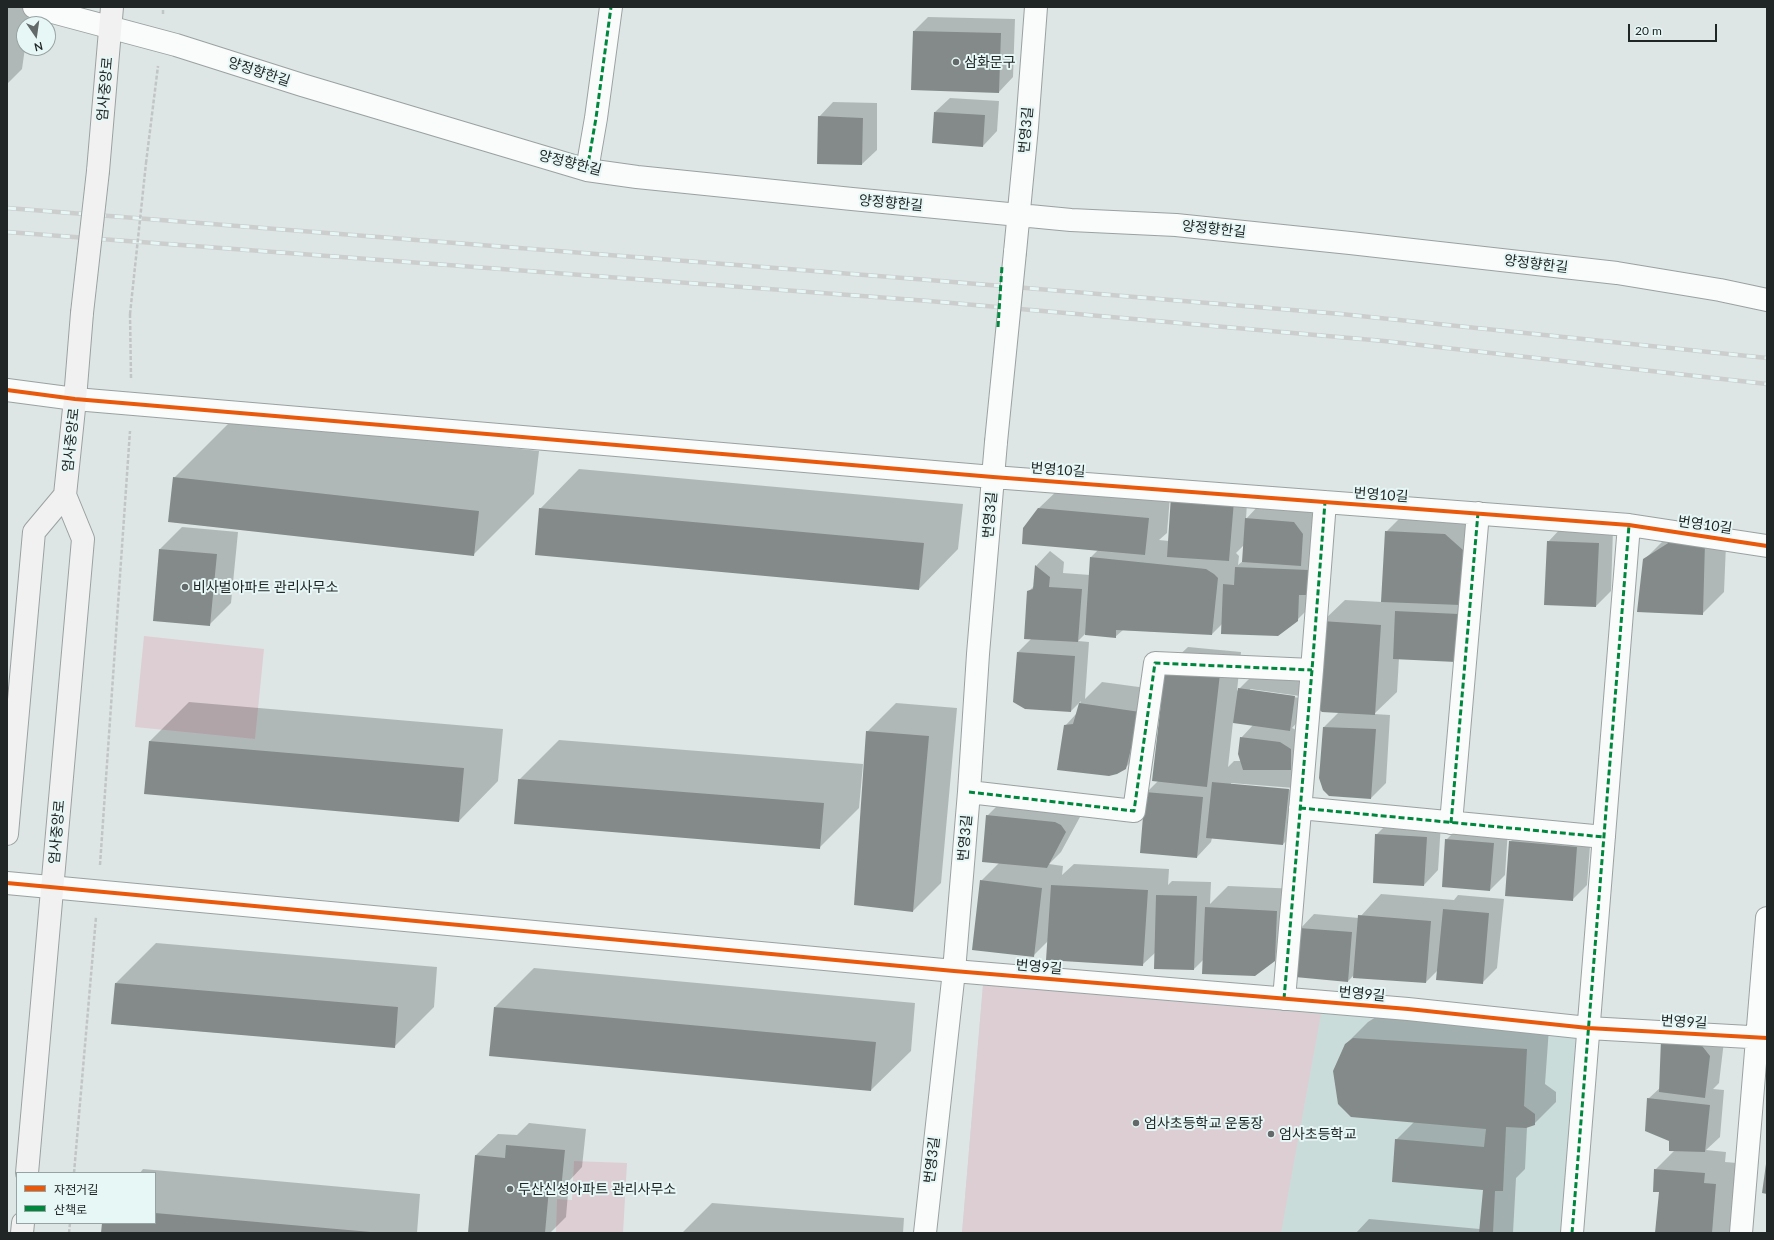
<!DOCTYPE html>
<meta charset="utf-8">
<style>
body{margin:0}
#map{position:relative;width:1774px;height:1240px;overflow:hidden;background:#dde6e5;font-family:Lato,"Noto Sans KR",sans-serif}
canvas{display:block}
.frame{position:absolute;inset:0;border:8px solid #202625;pointer-events:none}
.legend{position:absolute;left:16px;top:1172px;width:140px;height:52px;box-sizing:border-box;background:#e6f7f6;border:1px solid #97a3a2;margin:0;padding:5px 7px;list-style:none;font-size:12px;color:#202625}
.legend li{display:flex;align-items:center;gap:8px;height:20px}
.legend b{width:20px;border:1px solid #97a3a2}
.north{position:absolute;left:16px;top:16px;width:40px;height:40px;box-sizing:border-box;background:#e6f7f6;border:1px solid #97a3a2;border-radius:50%;rotate:167deg;font-size:11px;font-weight:700;line-height:16px;text-align:center;color:#202625}
.north::after{content:'';display:block;margin:auto;width:14px;height:18px;background:#626968;clip-path:polygon(50% 0,100% 100%,50% 72%,0 100%)}
.scale{position:absolute;left:1628px;top:24px;width:89px;height:18px;box-sizing:border-box;border:2px solid #202625;border-top:0;padding-left:5px;font-size:12px;line-height:14px;white-space:nowrap;color:#202625;-webkit-text-stroke:3px #e6f7f6;paint-order:stroke}
</style>
<div id="map">
<canvas width="1774" height="1240"></canvas>
<div class="frame"></div>
<ul class="legend">
<li><b style="height:5px;background:#e8590c"></b>자전거길</li>
<li><b style="height:5px;background:#00873e"></b>산책로</li>
</ul>
<div class="north">N</div>
<div class="scale">20 m</div>
</div>
<script>
const ctx = document.querySelector('canvas').getContext('2d');
ctx.lineJoin = 'round';
function paint(path, color) {
  ctx.fillStyle = color;
  ctx.fill(path, 'evenodd');
}
function toPath(rows) {
  const path = new Path2D();
  for (const r of rows) {
    path.moveTo(r[0], r[1]);
    for (let i = 2; i < r.length; i += 2) path.lineTo(r[i], r[i + 1]);
  }
  return path;
}
function stroke(path, color, width, dash) {
  ctx.strokeStyle = color;
  ctx.lineWidth = width;
  ctx.lineCap = dash ? 'butt' : 'round';
  ctx.setLineDash(dash || []);
  ctx.stroke(path);
}
function label(font, color, halo, rows, align = 'center') {
  ctx.font = font + ' Lato,"Noto Sans KR",sans-serif';
  ctx.lineWidth = 4;
  ctx.setLineDash([]);
  ctx.textBaseline = 'middle';
  ctx.strokeStyle = halo;
  ctx.fillStyle = color;
  for (const [text, x, y, turn = 0] of rows) {
    ctx.save();
    ctx.translate(x, y);
    ctx.rotate((+turn || 0) * Math.PI / 180);
    ctx.textAlign = isNaN(turn) ? turn : align;
    if (halo) ctx.strokeText(text, 0, 0);
    ctx.fillText(text, 0, 0);
    ctx.restore();
  }
}
paint(toPath([
 [983,985,1581,1034,1561,1233,962,1233]
]), '#cadcda');
paint(toPath([
 [144,636,264,649,255,739,135,727],
 [983,985,1321,1014,1281,1233,962,1233],
 [574,1161,627,1163,623,1233,556,1233,557,1199,572,1200]
]), '#ddced3');
paint(toPath([
 [7,7,29,7,27,24,24,24,25,48,22,69,7,84],
 [928,17,1015,19,1013,77,999,92,914,31],
 [950,98,999,101,997,131,983,146,935,112],
 [833,102,877,103,877,150,862,164,818,163,819,117],
 [234,418,539,451,534,494,473,555,174,478],
 [579,469,963,504,958,549,919,589,540,509],
 [1248,486,1246,519,1260,504,1309,508,1317,519,1319,598,1297,620,1223,623,1212,634,1123,630,1115,637,1085,634,1078,641,1089,642,1085,699,1102,682,1161,690,1147,746,1125,768,1065,726,1077,713,1081,701,1071,711,1018,652,1032,638,1028,592,1034,586,1036,566,1050,551,1064,562,1063,573,1090,575,1091,557,1098,550,1039,508,1061,487,1170,496,1167,533,1159,540,1169,541],
 [1244,545,1243,561,1238,565,1239,556,1236,553],
 [1408,510,1467,513,1470,647,1399,658,1397,692,1374,714,1390,715,1386,783,1371,798,1320,778,1324,727,1339,712,1323,621,1345,600,1382,602,1386,532],
 [1696,519,1727,521,1724,592,1702,614,1644,560,1666,538],
 [182,527,238,532,231,603,209,625,160,549],
 [1562,527,1613,529,1611,591,1596,606,1546,604,1548,542],
 [1188,647,1241,652,1237,691,1254,674,1309,682,1304,715,1292,728,1305,734,1305,823,1283,844,1212,838,1211,842,1197,857,1146,793,1159,780,1166,668],
 [1250,689,1300,696,1300,698,1250,691],
 [1233,722,1253,725,1241,738,1241,761,1234,761,1228,767],
 [1231,783,1294,788,1294,790,1231,785],
 [189,702,503,729,498,781,459,821,149,742],
 [896,703,957,708,941,883,913,911,867,732],
 [559,740,863,764,859,808,819,848,519,780],
 [1002,801,1076,810,1080,817,1061,852,1049,864,1063,866,1062,875,1074,864,1169,869,1168,885,1172,881,1211,882,1210,904,1228,886,1299,889,1296,939,1274,961,1204,959,1194,969,1156,952,1142,965,1049,940,1033,956,981,881,999,863,987,816],
 [1391,820,1441,823,1438,870,1424,885,1376,835],
 [1461,825,1508,829,1505,875,1490,890,1446,840],
 [1525,827,1591,833,1587,885,1572,900,1510,842],
 [1381,894,1454,900,1458,895,1504,899,1497,968,1482,983,1438,970,1426,982,1355,974,1348,981,1300,929,1314,914,1359,918],
 [156,943,437,967,434,1007,394,1047,112,1024,116,983],
 [534,968,915,1003,911,1051,871,1090,495,1007],
 [1376,1017,1549,1028,1545,1084,1556,1092,1556,1102,1534,1124,1527,1127,1525,1169,1516,1178,1513,1233,1356,1233,1369,1219,1480,1229,1484,1189,1396,1140,1415,1121,1346,1044,1368,1022],
 [1662,1039,1724,1041,1719,1083,1713,1089,1724,1090,1720,1137,1706,1150,1726,1152,1725,1162,1737,1163,1732,1233,1656,1233,1660,1192,1655,1170,1675,1150,1648,1099,1661,1087],
 [529,1123,586,1129,582,1167,569,1181,566,1217,550,1233,479,1233,476,1155,498,1134,517,1135],
 [143,1169,420,1194,417,1233,102,1233,103,1223,155,1223,155,1173,140,1173],
 [712,1203,904,1218,903,1233,682,1233]
]), '#0003');
paint(toPath([
 [913,31,1001,33,999,93,911,90],
 [934,112,985,115,983,147,932,143],
 [818,116,863,118,862,165,817,164],
 [173,477,479,511,474,556,168,522],
 [1171,496,1234,501,1229,561,1167,557],
 [539,508,924,543,919,590,535,555],
 [1038,508,1149,518,1145,555,1022,544,1023,528],
 [1245,518,1294,522,1303,534,1301,566,1242,562],
 [1385,531,1445,534,1463,550,1460,605,1381,602],
 [1673,540,1705,543,1703,615,1637,612,1643,559],
 [1547,541,1599,543,1596,607,1544,605],
 [159,549,217,554,210,626,153,621],
 [1090,557,1206,569,1214,574,1218,578,1212,635,1116,630,1116,638,1085,635],
 [1035,565,1050,577,1049,587,1082,589,1078,642,1024,639,1027,591,1033,589],
 [1235,567,1309,570,1308,595,1299,595,1298,621,1278,636,1221,634,1223,584,1234,585],
 [1395,611,1459,614,1456,662,1393,659],
 [1322,621,1381,625,1375,715,1322,712,1316,707],
 [1017,652,1075,656,1071,712,1025,709,1013,702],
 [1165,668,1220,674,1207,787,1152,781],
 [1238,688,1295,696,1290,731,1233,723],
 [1079,703,1140,712,1126,769,1117,774,1109,776,1057,770,1064,725,1073,724],
 [1323,727,1376,729,1371,799,1329,796,1323,790,1319,778],
 [866,731,929,736,913,912,854,905],
 [1240,737,1280,742,1291,749,1291,770,1243,770,1238,754],
 [149,741,464,768,459,822,144,794],
 [518,779,824,803,820,849,514,824],
 [1212,782,1289,789,1283,845,1206,838],
 [1145,792,1203,797,1197,858,1140,853],
 [986,815,1055,822,1061,825,1066,832,1047,868,982,862],
 [1375,834,1427,837,1424,886,1373,883],
 [1445,839,1494,843,1490,891,1442,887],
 [1509,841,1577,847,1573,901,1505,896],
 [980,880,1042,888,1034,957,972,950],
 [1051,885,1148,890,1143,966,1046,960],
 [1156,895,1197,896,1194,970,1154,969],
 [1205,907,1277,911,1275,961,1255,976,1202,974],
 [1443,909,1489,913,1483,984,1436,980],
 [1358,915,1431,921,1426,983,1353,978],
 [1299,928,1352,932,1348,982,1295,977],
 [115,983,398,1007,395,1048,111,1024],
 [494,1007,876,1042,871,1091,489,1056],
 [1353,1038,1527,1049,1524,1106,1535,1114,1535,1125,1526,1128,1506,1127,1503,1191,1495,1191,1493,1233,1479,1233,1483,1190,1392,1182,1395,1139,1484,1147,1486,1129,1351,1117,1338,1104,1333,1071,1345,1044],
 [1661,1039,1699,1042,1710,1056,1705,1098,1659,1092],
 [1647,1098,1710,1105,1705,1152,1669,1151,1669,1141,1645,1131],
 [506,1145,565,1150,561,1190,549,1189,545,1233,468,1233,475,1155,505,1158],
 [1766,1164,1767,1164,1767,1194,1762,1193],
 [1654,1169,1705,1173,1704,1183,1716,1184,1712,1233,1655,1233,1659,1192,1653,1192],
 [155,1213,371,1232,371,1233,101,1233,102,1223,155,1223]
]), '#848a8a');
const street = toPath([
 [34,7,176,45,302,85,587,170,637,177,852,199,1071,220,1176,225,1350,243,1617,273,1720,290,1767,300],
 [587,170,596,118,611,7],
 [1015,252,1027,127,1036,7],
 [7,390,75,399,993,477,1629,525,1767,546],
 [969,792,1134,811,1155,663,1312,670],
 [1300,808,1604,837],
 [1451,823,1478,513],
 [7,883,954,971,1408,1009,1588,1028,1767,1038],
 [1284,999,1312,670,1325,502],
 [925,1233,954,971,969,792,978,654,996,442],
 [1572,1233,1629,525],
 [1741,1233,1767,918]
]);
const secondary = toPath([
 [98,171,112,7],
 [7,834,34,532,65,495],
 [27,1173,83,539,65,495,75,399,82,313],
 [22,1233,23,1223]
]);
stroke(street, '#9aa1a1', 24);
stroke(secondary, '#9aa1a1', 24);
stroke(toPath([
 [163,14,163,7],
 [146,163,158,66],
 [130,314,131,378],
 [100,865,130,431],
 [74,1173,96,917],
 [69,1233,70,1223]
]), '#c2c5c5', 2.5, [4, 2]);
stroke(street, '#fafbfb', 22);
stroke(secondary, '#f2f1f2', 22);
const rail = toPath([
 [7,208,929,280,1341,314,1767,358],
 [7,232,929,301,1384,341,1767,384]
]);
stroke(rail, '#cccece', 4.5);
stroke(rail, '#e6f7f6', 3, [9]);
const streetBridge = toPath([
 [996,442,1015,252]
]);
const secondaryBridge = toPath([
 [82,313,98,171]
]);
stroke(streetBridge, '#9aa1a1', 24, []);
stroke(secondaryBridge, '#9aa1a1', 24, []);
stroke(toPath([
 [130,314,146,163]
]), '#c2c5c5', 2.5, [4, 2]);
stroke(streetBridge, '#fafbfb', 22);
stroke(secondaryBridge, '#f2f1f2', 22);
stroke(toPath([
 [587,170,596,118,611,7],
 [998,327,1002,266],
 [969,792,1134,811,1155,663,1312,670],
 [1300,808,1604,837],
 [1451,823,1478,513],
 [1284,999,1312,670,1325,502],
 [1572,1233,1629,525]
]), '#00873e', 3, [6, 3]);
stroke(toPath([
 [7,390,75,399,993,477,1629,525,1767,546],
 [7,883,954,971,1408,1009,1588,1028,1767,1038]
]), '#e8590c', 4);
for (const [x, y, r, color] of [
 [956,62,4,"#626968"],
 [185,587,4,"#626968"],
 [1136,1123,4,"#626968"],
 [1271,1134,4,"#626968"],
 [510,1189,4,"#626968"]
]) {
  const dot = new Path2D();
  dot.arc(x, y, r, 0, 2 * Math.PI);
  ctx.fillStyle = color;
  ctx.fill(dot);
  stroke(dot, '#e6f7f6', 1.5);
}
label('14px', '#202625', '#e6f7f6', [
 ["삼화문구",964,62],
 ["비사벌아파트 관리사무소",193,587],
 ["엄사초등학교 운동장",1144,1123],
 ["엄사초등학교",1279,1134],
 ["두산신성아파트 관리사무소",518,1189]
], 'left');
label('14px', '#202625', '#e6f7f6', [
 ["양정향한길",259,72,18],
 ["엄사중앙로",105,89,-85],
 ["번영3길",1026,130,-85],
 ["양정향한길",570,163,14],
 ["양정향한길",891,203,5],
 ["양정향한길",1214,229,6],
 ["양정향한길",1536,264,7],
 ["엄사중앙로",71,440,-84],
 ["번영10길",1058,470,4],
 ["번영10길",1381,495,4],
 ["번영3길",990,515,-85],
 ["번영10길",1705,525,8],
 ["엄사중앙로",57,832,-85],
 ["번영3길",965,838,-85],
 ["번영9길",1039,967,5],
 ["번영9길",1362,994,5],
 ["번영9길",1684,1022,3],
 ["번영3길",932,1160,-83]
]);
</script>
